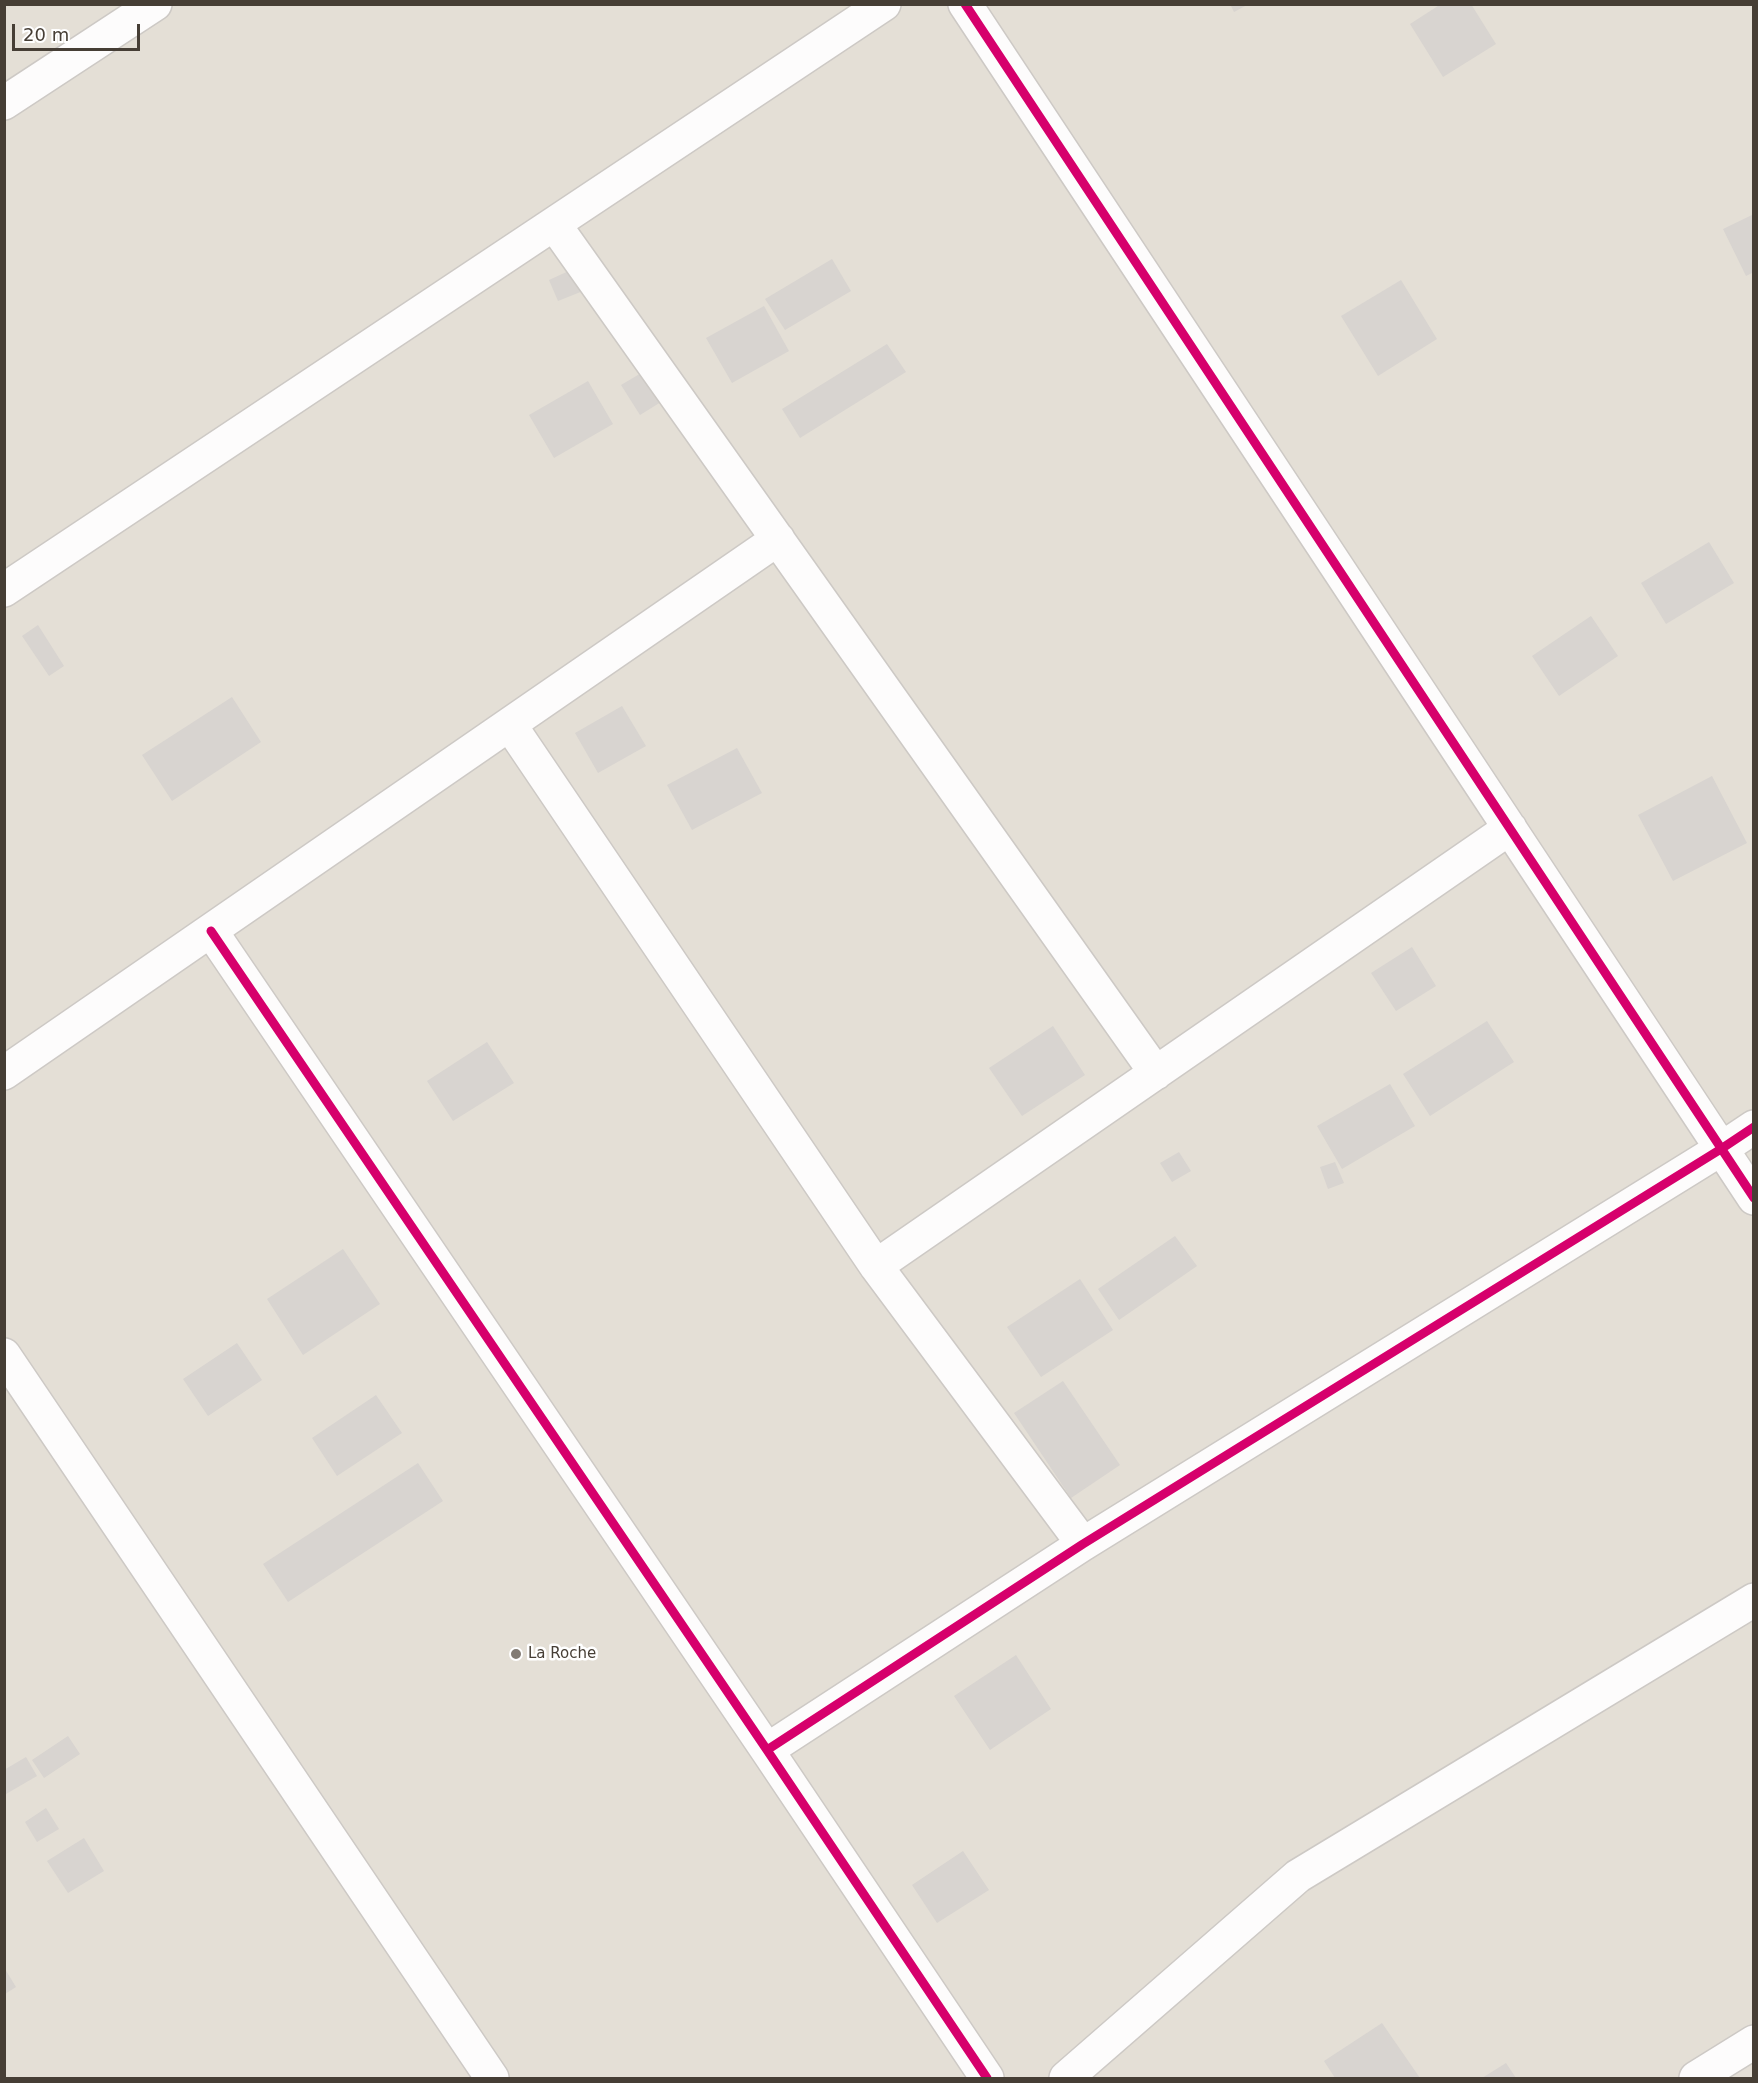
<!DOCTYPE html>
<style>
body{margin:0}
#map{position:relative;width:1758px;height:2083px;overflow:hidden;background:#f0ede9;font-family:"DejaVu Sans",sans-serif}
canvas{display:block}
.frame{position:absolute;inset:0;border:6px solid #463e35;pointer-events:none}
.scale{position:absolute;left:12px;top:24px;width:128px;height:27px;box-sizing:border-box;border:3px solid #463e35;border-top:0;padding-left:8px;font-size:18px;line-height:21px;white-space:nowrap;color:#463e35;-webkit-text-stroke:4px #fff;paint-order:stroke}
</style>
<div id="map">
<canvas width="1758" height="2083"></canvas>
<div class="frame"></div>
<div class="scale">20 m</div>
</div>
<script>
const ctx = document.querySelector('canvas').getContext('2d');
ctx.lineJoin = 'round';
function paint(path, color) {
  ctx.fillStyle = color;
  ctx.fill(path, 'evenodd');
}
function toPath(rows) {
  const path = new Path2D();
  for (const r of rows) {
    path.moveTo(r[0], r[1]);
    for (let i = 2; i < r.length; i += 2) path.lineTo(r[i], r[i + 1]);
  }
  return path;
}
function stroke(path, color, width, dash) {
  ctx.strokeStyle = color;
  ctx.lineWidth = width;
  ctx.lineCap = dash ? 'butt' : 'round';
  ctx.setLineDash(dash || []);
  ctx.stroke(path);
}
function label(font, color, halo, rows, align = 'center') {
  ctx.font = font + ' "DejaVu Sans",sans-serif';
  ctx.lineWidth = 5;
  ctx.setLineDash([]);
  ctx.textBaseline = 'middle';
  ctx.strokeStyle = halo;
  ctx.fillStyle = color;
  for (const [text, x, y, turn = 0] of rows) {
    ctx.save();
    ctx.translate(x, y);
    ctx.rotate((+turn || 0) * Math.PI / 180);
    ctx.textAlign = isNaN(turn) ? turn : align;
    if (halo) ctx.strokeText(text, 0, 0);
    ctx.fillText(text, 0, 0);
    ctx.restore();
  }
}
paint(toPath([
 [5,5,1753,5,1753,2078,5,2078]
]), '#e4dfd6');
paint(toPath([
 [1230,4,1249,4,1234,12],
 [1441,4,1471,4,1496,44,1443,77,1410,24],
 [1754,214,1754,272,1746,276,1723,229],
 [832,259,851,291,785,330,765,299],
 [573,269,583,291,558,301,549,280],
 [1401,280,1437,339,1378,376,1341,316],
 [764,306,789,351,732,383,706,338],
 [887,344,906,372,800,438,782,409],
 [643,372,661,402,640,415,621,385],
 [588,381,613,424,554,458,529,415],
 [1709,542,1734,583,1666,624,1641,583],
 [1591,616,1618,656,1559,696,1532,656],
 [38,625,64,666,49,676,22,636],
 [232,697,261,742,172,801,142,755],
 [622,706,646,746,598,773,575,733],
 [737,748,762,793,692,830,667,785],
 [1712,776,1747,843,1673,881,1638,815],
 [1412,947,1436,986,1396,1011,1371,973],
 [1487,1021,1514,1062,1430,1116,1403,1074],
 [1053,1026,1085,1075,1022,1116,989,1068],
 [487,1042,514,1083,453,1121,427,1081],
 [1390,1084,1415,1126,1342,1169,1317,1126],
 [1179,1152,1191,1171,1172,1182,1160,1163],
 [1335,1162,1344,1183,1328,1189,1320,1167],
 [1175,1236,1197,1266,1119,1320,1098,1289],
 [343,1249,380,1304,303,1355,267,1299],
 [1080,1279,1113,1330,1041,1377,1007,1327],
 [237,1343,262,1380,208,1416,183,1379],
 [1063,1381,1120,1465,1071,1498,1014,1413],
 [376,1395,402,1433,337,1476,312,1438],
 [418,1463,443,1501,288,1602,263,1564],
 [1016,1655,1051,1709,990,1750,954,1696],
 [68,1736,80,1754,44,1778,32,1760],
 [26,1757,37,1776,6,1794,4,1770],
 [46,1808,59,1829,37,1842,25,1822],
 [84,1838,104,1871,68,1893,47,1861],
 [963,1851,989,1890,937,1923,912,1885],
 [5,1969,16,1987,5,1994],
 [1382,2023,1420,2078,1335,2078,1324,2061],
 [1506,2063,1516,2078,1482,2078]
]), '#d8d4d0');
const street = toPath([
 [965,4,1754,1198],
 [4,103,155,4],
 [554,224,1156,1073],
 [4,590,884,4],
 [510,725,876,1266,1083,1544],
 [211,931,767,1750,987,2078],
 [4,1073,778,539],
 [876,1266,1510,828],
 [4,1355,492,2078],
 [767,1750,1083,1544,1721,1149,1754,1127],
 [1066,2078,1298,1876,1754,1600],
 [1696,2078,1754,2042]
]);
stroke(street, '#cdc9c5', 36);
stroke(street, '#fdfcfc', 33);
stroke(toPath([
 [965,4,1754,1198],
 [211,931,767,1750,987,2078],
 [767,1750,1083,1544,1721,1149,1754,1127]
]), '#d6006c', 9);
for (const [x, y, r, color] of [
 [516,1654,6,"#827b74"]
]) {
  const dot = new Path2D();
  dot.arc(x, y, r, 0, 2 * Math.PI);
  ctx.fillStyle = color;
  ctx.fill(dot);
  stroke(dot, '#fff', 2);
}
label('15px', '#463e35', '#fff', [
 ["La Roche",528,1654]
], 'left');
</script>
